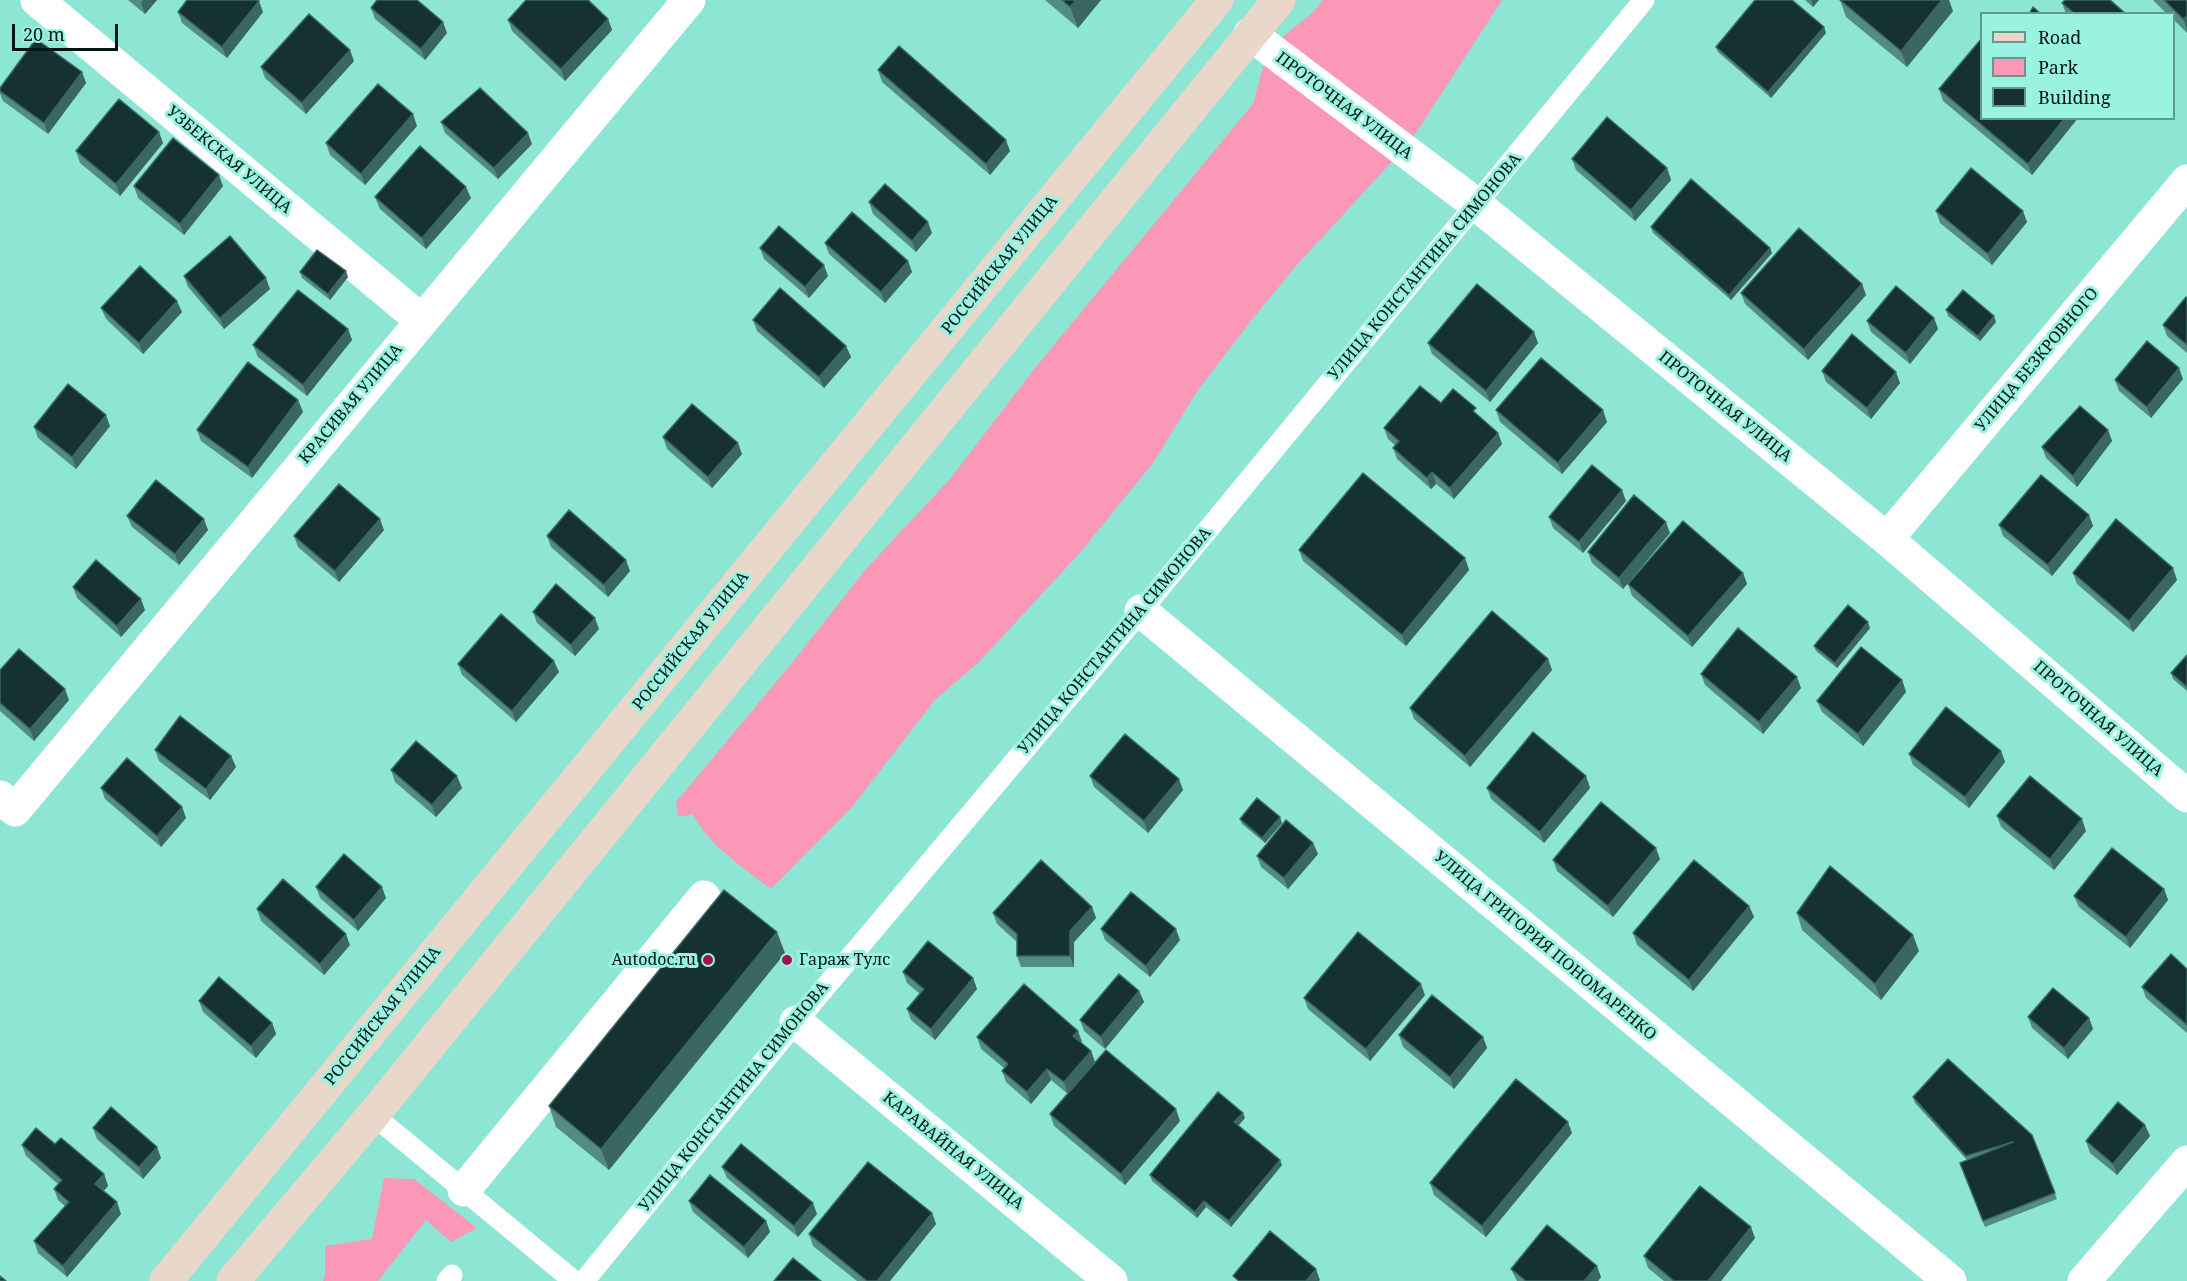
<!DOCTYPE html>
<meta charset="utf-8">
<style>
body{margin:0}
#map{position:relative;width:2187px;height:1281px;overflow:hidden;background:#8de6d4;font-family:"Noto Serif",serif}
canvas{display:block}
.legend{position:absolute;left:1980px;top:12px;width:195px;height:108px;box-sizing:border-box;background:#9af3e1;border:2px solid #5c9b8e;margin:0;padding:8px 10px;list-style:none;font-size:18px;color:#001612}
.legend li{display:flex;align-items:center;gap:12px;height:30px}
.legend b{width:30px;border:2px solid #5c9b8e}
.scale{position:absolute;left:12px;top:24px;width:106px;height:27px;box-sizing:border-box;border:3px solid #001612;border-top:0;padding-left:8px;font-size:18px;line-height:21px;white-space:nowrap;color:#001612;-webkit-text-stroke:4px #9af3e1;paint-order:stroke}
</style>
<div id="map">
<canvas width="2187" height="1281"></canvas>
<ul class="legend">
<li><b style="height:8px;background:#e9d8ca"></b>Road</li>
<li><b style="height:16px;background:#fb97b7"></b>Park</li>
<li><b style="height:16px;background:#163132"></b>Building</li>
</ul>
<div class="scale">20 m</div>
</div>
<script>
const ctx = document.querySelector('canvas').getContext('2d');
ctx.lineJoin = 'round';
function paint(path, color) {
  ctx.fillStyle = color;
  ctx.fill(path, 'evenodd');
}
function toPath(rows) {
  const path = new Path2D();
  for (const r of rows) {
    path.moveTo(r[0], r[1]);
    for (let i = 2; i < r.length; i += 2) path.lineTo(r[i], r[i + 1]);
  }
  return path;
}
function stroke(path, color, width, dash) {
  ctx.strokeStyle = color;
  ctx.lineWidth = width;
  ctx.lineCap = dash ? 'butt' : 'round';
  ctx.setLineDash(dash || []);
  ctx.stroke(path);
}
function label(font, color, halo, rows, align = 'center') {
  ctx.font = font + ' "Noto Serif",serif';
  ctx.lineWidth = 6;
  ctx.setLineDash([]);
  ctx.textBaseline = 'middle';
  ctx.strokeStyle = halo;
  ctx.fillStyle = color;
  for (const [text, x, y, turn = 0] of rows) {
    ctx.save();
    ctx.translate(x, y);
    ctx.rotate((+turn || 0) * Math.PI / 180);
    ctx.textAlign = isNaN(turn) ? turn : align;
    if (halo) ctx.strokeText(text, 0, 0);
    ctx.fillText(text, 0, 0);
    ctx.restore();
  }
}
paint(toPath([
 [1323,0,1502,0,1411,141,1295,267,1251,321,1198,390,1153,463,1078,555,978,663,935,700,852,807,771,889,734,861,716,845,705,833,692,814,685,816,678,816,676,802,796,658,866,569,950,479,1035,368,1253,104,1268,49,1312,13],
 [384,1178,414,1179,477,1228,451,1242,426,1220,378,1281,323,1281,325,1275,325,1246,372,1239]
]), '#fb97b7');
stroke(toPath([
 [373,1115,574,1281],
 [447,1281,452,1275],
 [584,1281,796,1022,1141,611,1644,0]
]), '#fff', 21);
stroke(toPath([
 [37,0,421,320],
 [1250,34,1477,205,1887,539,2187,796],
 [1887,539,2187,181],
 [1141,611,1950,1281],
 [0,797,15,810,689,0],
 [796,1022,1111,1281],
 [464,1190,704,897],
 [2084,1281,2187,1162]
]), '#fff', 33);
stroke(toPath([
 [166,1281,1217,0],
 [233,1281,373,1115,1279,0]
]), '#e9d8ca', 33);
paint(toPath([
 [128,0,157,0,145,14],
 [1045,0,1101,0,1078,28],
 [1805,0,1819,0,1813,7],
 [1840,0,1953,11,1907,67,1846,17],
 [2153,0,2187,0,2187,33,2174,20,2174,14,2167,14],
 [2062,3,2126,14,2066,14],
 [371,8,447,33,425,60,375,19],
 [178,12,263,12,227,58,182,23],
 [608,19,612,30,565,81,512,31,508,20],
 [1824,27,1826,33,1771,98,1718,52,1716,47],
 [354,61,306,114,265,78,261,67],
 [878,70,1010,151,990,175,882,82],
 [82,72,86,83,48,134,3,101,0,94,0,88],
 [1939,89,2078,118,2032,175,1943,101],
 [441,122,532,144,498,179,445,133],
 [417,126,365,185,330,155,326,143],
 [163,143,120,196,80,163,76,151],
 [1572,159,1667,168,1671,180,1635,221,1576,170],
 [134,186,223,186,184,235,138,198],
 [375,197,471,198,426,249,380,209],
 [869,202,932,233,916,252,873,214],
 [1936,211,2027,222,1992,265,1940,223],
 [1651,227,1770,248,1772,253,1731,300,1653,233],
 [825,243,908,261,912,272,885,303,829,254],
 [760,248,828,276,809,298,764,259],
 [300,272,348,277,330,300,302,278],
 [184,276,270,289,224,329,188,287],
 [1862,284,1866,295,1808,360,1745,304,1741,293],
 [2187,298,2187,353,2167,336,2163,325],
 [101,308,182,312,143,354,106,319],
 [1946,310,1996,322,1980,341,1948,316],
 [1934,318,1938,329,1910,364,1871,332,1867,321],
 [753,320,846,346,851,357,824,388,757,331],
 [348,329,352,340,307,396,258,357,253,345],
 [1428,343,1538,343,1490,402,1432,354],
 [1822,371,1900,383,1871,419,1826,382],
 [2183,379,2151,418,2119,391,2115,380],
 [298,400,303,412,252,478,201,441,197,430],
 [1441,403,1479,416,1498,433,1502,444,1454,499,1436,484,1431,489,1397,459,1393,448,1395,445,1388,439,1384,428],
 [1496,410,1607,422,1562,474,1500,422],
 [110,426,76,469,38,438,34,427],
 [2108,430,2112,441,2077,487,2046,458,2042,447],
 [663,437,742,454,712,488,667,449],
 [1626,501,1583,553,1553,528,1549,517],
 [2089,515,2093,526,2052,576,2003,536,1999,525],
 [127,516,208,530,179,565,132,527],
 [384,530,339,582,298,547,294,536],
 [1670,533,1623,589,1592,563,1588,552],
 [547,536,630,571,608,597,551,547],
 [1299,550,1465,558,1469,570,1406,646,1303,561],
 [1743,573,1747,584,1692,647,1632,596,1628,584],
 [2073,573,2177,580,2133,632,2077,584],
 [73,587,145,610,121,637,77,598],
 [533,612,599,629,575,656,537,623],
 [1870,628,1837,668,1816,651,1814,646],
 [2187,655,2187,691,2173,679,2171,673],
 [1548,659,1552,670,1470,767,1414,719,1410,708],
 [458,664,559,672,516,722,462,675],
 [0,670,69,700,34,741,0,711],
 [1701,674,1801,688,1763,734,1705,685],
 [1902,680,1906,692,1863,746,1822,712,1817,701],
 [155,750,231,756,236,767,210,800,159,761],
 [2001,751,2005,762,1969,808,1913,765,1909,754],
 [391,770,462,788,436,817,395,782],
 [1090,776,1183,790,1148,833,1094,787],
 [1586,776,1590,788,1544,843,1491,799,1487,788],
 [101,788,182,807,186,818,161,847,105,799],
 [1997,816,2086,831,2054,870,2001,827],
 [1240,819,1282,823,1265,843,1242,824],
 [1313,843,1318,854,1288,889,1261,867,1257,856],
 [1660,859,1613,917,1557,871,1553,860],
 [316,887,386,898,358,931,320,898],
 [2164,889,2168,900,2130,948,2079,907,2074,896],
 [1749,906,1754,917,1693,991,1637,945,1633,933],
 [1092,907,1096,918,1074,942,1074,967,1021,967,1017,956,1017,942,997,924,993,913],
 [257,909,350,945,324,975,261,921],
 [1797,913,1919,951,1881,1000,1802,930],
 [1101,929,1180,940,1150,977,1105,940],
 [785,953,609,1170,556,1127,549,1106],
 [2187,969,2187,1033,2146,998,2142,987],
 [903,972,973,978,977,989,935,1040,911,1020,907,1009,920,994,907,983],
 [1139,991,1144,1002,1105,1049,1084,1031,1080,1020],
 [1425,995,1370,1061,1308,1009,1304,998],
 [199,1001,272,1023,276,1034,256,1058,203,1012],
 [2028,1017,2089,1018,2093,1029,2068,1059,2032,1028],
 [1078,1031,1081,1043,1091,1051,1095,1062,1068,1094,1051,1080,1031,1104,1006,1082,1002,1071,1004,1068,981,1049,977,1037],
 [1399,1035,1483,1037,1487,1048,1454,1089,1403,1047],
 [1913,1097,2032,1135,2057,1199,1985,1227,1960,1163,1967,1160,1915,1103],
 [1050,1114,1180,1121,1125,1185,1054,1126],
 [1245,1118,1238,1126,1282,1165,1231,1227,1206,1207,1197,1218,1152,1181,1150,1175],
 [2145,1125,2150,1136,2117,1175,2090,1153,2086,1141],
 [93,1128,161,1158,143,1179,97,1139],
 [1572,1133,1486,1237,1434,1195,1430,1183],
 [55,1144,104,1174,108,1186,103,1191,121,1214,67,1277,38,1253,34,1241,65,1206,58,1200,54,1189,58,1184,26,1156,22,1145],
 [722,1167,817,1214,798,1237,727,1178],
 [689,1201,766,1221,770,1232,748,1258,693,1212],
 [932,1213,936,1224,890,1281,857,1281,813,1246,809,1234],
 [1755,1238,1721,1281,1664,1281,1648,1268,1644,1256],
 [1511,1269,1601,1277,1598,1281,1517,1281]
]), '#528c83');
paint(toPath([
 [143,0,157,0,145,14,141,3],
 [1076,0,1101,0,1078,28,1070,7],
 [1811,0,1819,0,1813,7],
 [1942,0,1949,0,1953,11,1907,67,1901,51],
 [259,1,263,12,227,58,222,47],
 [2187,16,2187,29,2183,19],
 [608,19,612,30,565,81,561,69],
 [443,22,447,33,425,60,421,49],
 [1824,27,1826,33,1771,98,1768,92],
 [350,50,354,61,306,114,302,103],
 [82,72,86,83,48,134,44,123],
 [413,114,417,126,365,185,361,174],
 [2065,118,2078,118,2032,175,2028,164],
 [159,132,163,143,120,196,116,184],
 [528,133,532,144,498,179,494,168],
 [1006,140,1010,151,990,175,986,164],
 [1667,168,1671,180,1635,221,1631,210],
 [219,175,223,186,184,235,180,224],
 [466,187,471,198,426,249,422,238],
 [2023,211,2027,222,1992,265,1988,254],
 [928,222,932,233,916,252,912,241],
 [1770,248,1772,253,1731,300,1729,295],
 [908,261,912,272,885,303,881,292],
 [824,265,828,276,809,298,805,287],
 [346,271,348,277,330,300,328,294],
 [266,278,270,289,224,329,220,318],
 [1862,284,1866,295,1808,360,1804,349],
 [177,301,182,312,143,354,139,343],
 [1994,316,1996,322,1980,341,1978,336],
 [1934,318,1938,329,1910,364,1906,353],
 [348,329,352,340,307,396,303,385],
 [1534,332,1538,343,1490,402,1486,391],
 [846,346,851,357,824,388,819,377],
 [2179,368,2183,379,2151,418,2147,407],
 [1896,372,1900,383,1871,419,1867,408],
 [298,400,303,412,252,478,248,467],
 [1603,410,1607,422,1562,474,1558,463],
 [106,415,110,426,76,469,72,457],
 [2108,430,2112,441,2077,487,2073,476],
 [1498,433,1502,444,1454,499,1450,488],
 [738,443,742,454,712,488,708,477],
 [1432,472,1436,484,1431,489,1427,478],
 [1622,490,1626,501,1583,553,1579,542],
 [2089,515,2093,526,2052,576,2048,565],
 [204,519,208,530,179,565,175,554],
 [380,519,384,530,339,582,335,571],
 [1666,522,1670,533,1623,589,1619,578],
 [1465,558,1469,570,1406,646,1402,635],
 [626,560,630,571,608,597,604,585],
 [2173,568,2177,580,2133,632,2129,621],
 [1743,573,1747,584,1692,647,1688,636],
 [141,599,145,610,121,637,117,626],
 [595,618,599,629,575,656,571,645],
 [1868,622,1870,628,1837,668,1835,663],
 [1548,659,1552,670,1470,767,1465,756],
 [554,661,559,672,516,722,512,711],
 [1797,677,1801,688,1763,734,1759,722],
 [1902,680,1906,692,1863,746,1858,734],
 [65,689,69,700,34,741,30,729],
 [2001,751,2005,762,1969,808,1965,797],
 [231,756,236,767,210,800,206,789],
 [457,776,462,788,436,817,432,805],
 [1586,776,1590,788,1544,843,1540,832],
 [1179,779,1183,790,1148,833,1144,821],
 [182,807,186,818,161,847,157,836],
 [1280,817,1282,823,1265,843,1262,838],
 [2082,819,2086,831,2054,870,2050,859],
 [1313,843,1318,854,1288,889,1284,878],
 [1656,848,1660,859,1613,917,1608,906],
 [382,887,386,898,358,931,354,920],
 [2164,889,2168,900,2130,948,2126,937],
 [1749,906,1754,917,1693,991,1689,980],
 [1092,907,1096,918,1074,942,1074,967,1070,956,1070,931],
 [1176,929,1180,940,1150,977,1146,966],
 [777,932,785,953,609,1170,601,1149],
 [346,934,350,945,324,975,320,964],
 [1913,935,1919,951,1881,1000,1875,984],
 [973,978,977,989,935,1040,931,1029],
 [1421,984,1425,995,1370,1061,1366,1049],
 [1139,991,1144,1002,1105,1049,1101,1037],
 [2089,1018,2093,1029,2068,1059,2064,1048],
 [272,1023,276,1034,256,1058,251,1046],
 [1078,1031,1082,1042,1077,1047,1073,1036],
 [1483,1037,1487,1048,1454,1089,1450,1077],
 [1091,1051,1095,1062,1068,1094,1064,1082],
 [1047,1069,1051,1080,1031,1104,1027,1092],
 [1176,1109,1180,1121,1125,1185,1121,1174],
 [1243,1113,1245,1118,1236,1128,1234,1122],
 [1568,1122,1572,1133,1486,1237,1482,1226],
 [2145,1125,2150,1136,2117,1175,2113,1164],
 [157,1147,161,1158,143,1179,139,1167],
 [1280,1160,1282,1165,1231,1227,1229,1221],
 [104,1174,108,1186,100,1195,95,1184],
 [1204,1201,1206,1207,1197,1218,1195,1212],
 [117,1202,121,1214,67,1277,63,1266],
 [813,1203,817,1214,798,1237,794,1226],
 [932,1213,936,1224,890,1281,877,1281],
 [766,1221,770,1232,748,1258,744,1247],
 [1751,1227,1755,1238,1721,1281,1708,1281],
 [1597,1266,1601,1277,1598,1281,1584,1281],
 [1316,1269,1320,1280,1319,1281,1306,1281]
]), '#3a6763');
const building = toPath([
 [187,0,257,0,259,1,222,47,178,12,187,0],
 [377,0,417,0,443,22,421,49,371,8,377,0],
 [526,0,588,0,608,19,561,69,508,20,526,0],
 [1062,0,1076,0,1070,7,1062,0],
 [1755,0,1792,0,1824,27,1768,92,1716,47,1755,0],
 [1840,0,1942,0,1901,51,1840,0],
 [2065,0,2110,0,2126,14,2075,14,2062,3,2065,0],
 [2164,0,2187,0,2187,16,2183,19,2164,0],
 [2033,7,2041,14,2029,14,2033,7],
 [309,14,350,50,302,103,261,67,309,14],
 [1982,38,1982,118,2065,118,2028,164,1939,89,1982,38],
 [36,39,82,72,44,123,0,91,0,88,36,39],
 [899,46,1006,140,986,164,878,70,899,46],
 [378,84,413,114,361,174,326,143,378,84],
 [480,88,528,133,494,168,441,122,480,88],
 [119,99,159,132,116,184,76,151,119,99],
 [1607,117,1667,168,1631,210,1572,159,1607,117],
 [173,138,219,175,180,224,134,186,173,138],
 [420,146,466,187,422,238,375,197,420,146],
 [1971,168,2023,211,1988,254,1936,211,1971,168],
 [1691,179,1770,248,1729,295,1651,227,1691,179],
 [885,184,928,222,912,241,869,202,885,184],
 [852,212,908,261,881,292,825,243,852,212],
 [779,226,824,265,805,287,760,248,779,226],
 [1799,228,1862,284,1804,349,1741,293,1799,228],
 [230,236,266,278,220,318,184,276,230,236],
 [317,250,346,271,328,294,300,272,317,250],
 [140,266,177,301,139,343,101,308,140,266],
 [1477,284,1534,332,1486,391,1428,343,1477,284],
 [1896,286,1934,318,1906,353,1867,321,1896,286],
 [780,288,846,346,819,377,753,320,780,288],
 [298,290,348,329,303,385,253,345,298,290],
 [1963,290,1994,316,1978,336,1946,310,1963,290],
 [2186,297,2187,298,2187,345,2163,325,2186,297],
 [1852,334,1896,372,1867,408,1822,371,1852,334],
 [2147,341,2179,368,2147,407,2115,380,2147,341],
 [1541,358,1603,410,1558,463,1496,410,1541,358],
 [248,362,298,400,248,467,197,430,248,362],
 [68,384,106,415,72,457,34,427,68,384],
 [1420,386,1441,403,1453,389,1476,408,1473,411,1498,433,1450,488,1432,472,1427,478,1393,448,1399,441,1384,428,1420,386],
 [692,404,738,443,708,477,663,437,692,404],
 [2080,406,2108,430,2073,476,2042,447,2080,406],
 [1592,465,1622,490,1579,542,1549,517,1592,465],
 [1363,473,1465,558,1402,635,1299,550,1363,473],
 [2041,475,2089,515,2048,565,1999,525,2041,475],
 [156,480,204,519,175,554,127,516,156,480],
 [339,484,380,519,335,571,294,536,339,484],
 [1634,495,1666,522,1619,578,1588,552,1634,495],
 [569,510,626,560,604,585,547,536,569,510],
 [2116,519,2173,568,2129,621,2073,573,2116,519],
 [1683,521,1743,573,1688,636,1628,584,1683,521],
 [96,560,141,599,117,626,73,587,96,560],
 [556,584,595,618,571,645,533,612,556,584],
 [1848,605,1868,622,1835,663,1814,646,1848,605],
 [1492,611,1548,659,1465,756,1410,708,1492,611],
 [501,614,554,661,512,711,458,664,501,614],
 [1738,628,1797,677,1759,722,1701,674,1738,628],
 [1861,647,1902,680,1858,734,1817,701,1861,647],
 [19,649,65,689,30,729,0,703,0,670,19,649],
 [2187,655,2187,687,2171,673,2187,655],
 [1946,707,2001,751,1965,797,1909,754,1946,707],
 [180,716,231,756,206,789,155,750,180,716],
 [1533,732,1586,776,1540,832,1487,788,1533,732],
 [1125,734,1179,779,1144,821,1090,776,1125,734],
 [416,741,457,776,432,805,391,770,416,741],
 [127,758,182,807,157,836,101,788,127,758],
 [2030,776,2082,819,2050,859,1997,816,2030,776],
 [1257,798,1280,817,1262,838,1240,819,1257,798],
 [1601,802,1656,848,1608,906,1553,860,1601,802],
 [1286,820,1313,843,1284,878,1257,856,1286,820],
 [2112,848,2164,889,2126,937,2074,896,2112,848],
 [344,854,382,887,354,920,316,887,344,854],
 [1041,860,1092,907,1070,931,1070,956,1017,956,1017,934,993,913,1041,860],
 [1694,860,1749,906,1689,980,1633,933,1694,860],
 [1830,866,1913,935,1875,984,1797,913,1830,866],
 [283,879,346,934,320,964,257,909,283,879],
 [724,890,777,932,601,1149,549,1106,724,890],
 [1131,892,1176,929,1146,966,1101,929,1131,892],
 [1358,932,1421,984,1366,1049,1304,998,1358,932],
 [928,941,973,978,931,1029,907,1009,924,989,903,972,928,941],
 [2171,954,2187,969,2187,1025,2142,987,2171,954],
 [1119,974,1139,991,1101,1037,1080,1020,1119,974],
 [219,977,272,1023,251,1046,199,1001,219,977],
 [1024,984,1078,1031,1073,1036,1091,1051,1064,1082,1047,1069,1027,1092,1002,1071,1008,1064,977,1037,1024,984],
 [2053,988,2089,1018,2064,1048,2028,1017,2053,988],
 [1432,995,1483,1037,1450,1077,1399,1035,1432,995],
 [1106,1050,1176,1109,1121,1174,1050,1114,1106,1050],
 [1948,1059,2032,1135,2055,1193,1983,1221,1960,1163,2013,1142,1966,1156,1913,1097,1948,1059],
 [1516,1079,1568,1122,1482,1226,1430,1183,1516,1079],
 [1218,1092,1243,1113,1234,1122,1280,1160,1229,1221,1204,1201,1195,1212,1150,1175,1218,1092],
 [2118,1102,2145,1125,2113,1164,2086,1141,2118,1102],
 [111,1107,157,1147,139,1167,93,1128,111,1107],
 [36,1128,55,1144,61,1138,104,1174,95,1184,117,1202,63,1266,34,1241,69,1202,54,1189,62,1180,22,1145,36,1128],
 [741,1144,813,1203,794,1226,722,1167,741,1144],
 [868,1162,932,1213,877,1281,867,1281,809,1234,868,1162],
 [710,1175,766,1221,744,1247,689,1201,710,1175],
 [1700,1186,1751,1227,1708,1281,1674,1281,1644,1256,1700,1186],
 [1547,1225,1597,1266,1584,1281,1526,1281,1511,1269,1547,1225],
 [1270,1231,1316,1269,1306,1281,1239,1281,1233,1276,1270,1231],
 [793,1258,821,1281,774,1281,793,1258],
 [0,1276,6,1281,0,1281,0,1276]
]);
paint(building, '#163132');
stroke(building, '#3a6763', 1.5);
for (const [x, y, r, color] of [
 [708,960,6,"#a00e55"],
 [787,960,6,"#a00e55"]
]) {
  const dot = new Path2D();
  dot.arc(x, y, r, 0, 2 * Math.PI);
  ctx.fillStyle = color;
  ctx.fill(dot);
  stroke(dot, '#9af3e1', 2);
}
label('16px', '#001612', '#9af3e1', [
 ["ПРОТОЧНАЯ УЛИЦА",1344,106,37],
 ["УЗБЕКСКАЯ УЛИЦА",229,160,40],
 ["РОССИЙСКАЯ УЛИЦА",1000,265,-51],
 ["УЛИЦА КОНСТАНТИНА СИМОНОВА",1425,267,-50],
 ["УЛИЦА БЕЗКРОВНОГО",2037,360,-50],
 ["КРАСИВАЯ УЛИЦА",351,404,-50],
 ["ПРОТОЧНАЯ УЛИЦА",1725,407,39],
 ["РОССИЙСКАЯ УЛИЦА",691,641,-51],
 ["УЛИЦА КОНСТАНТИНА СИМОНОВА",1115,641,-50],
 ["ПРОТОЧНАЯ УЛИЦА",2098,719,41],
 ["УЛИЦА ГРИГОРИЯ ПОНОМАРЕНКО",1545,946,40],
 ["РОССИЙСКАЯ УЛИЦА",383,1016,-51],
 ["УЛИЦА КОНСТАНТИНА СИМОНОВА",734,1097,-51],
 ["КАРАВАЙНАЯ УЛИЦА",953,1151,39]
]);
label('16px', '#001612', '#9af3e1', [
 ["Autodoc.ru",696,960],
 ["Гараж Тулс",799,960,"left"]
], 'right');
</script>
